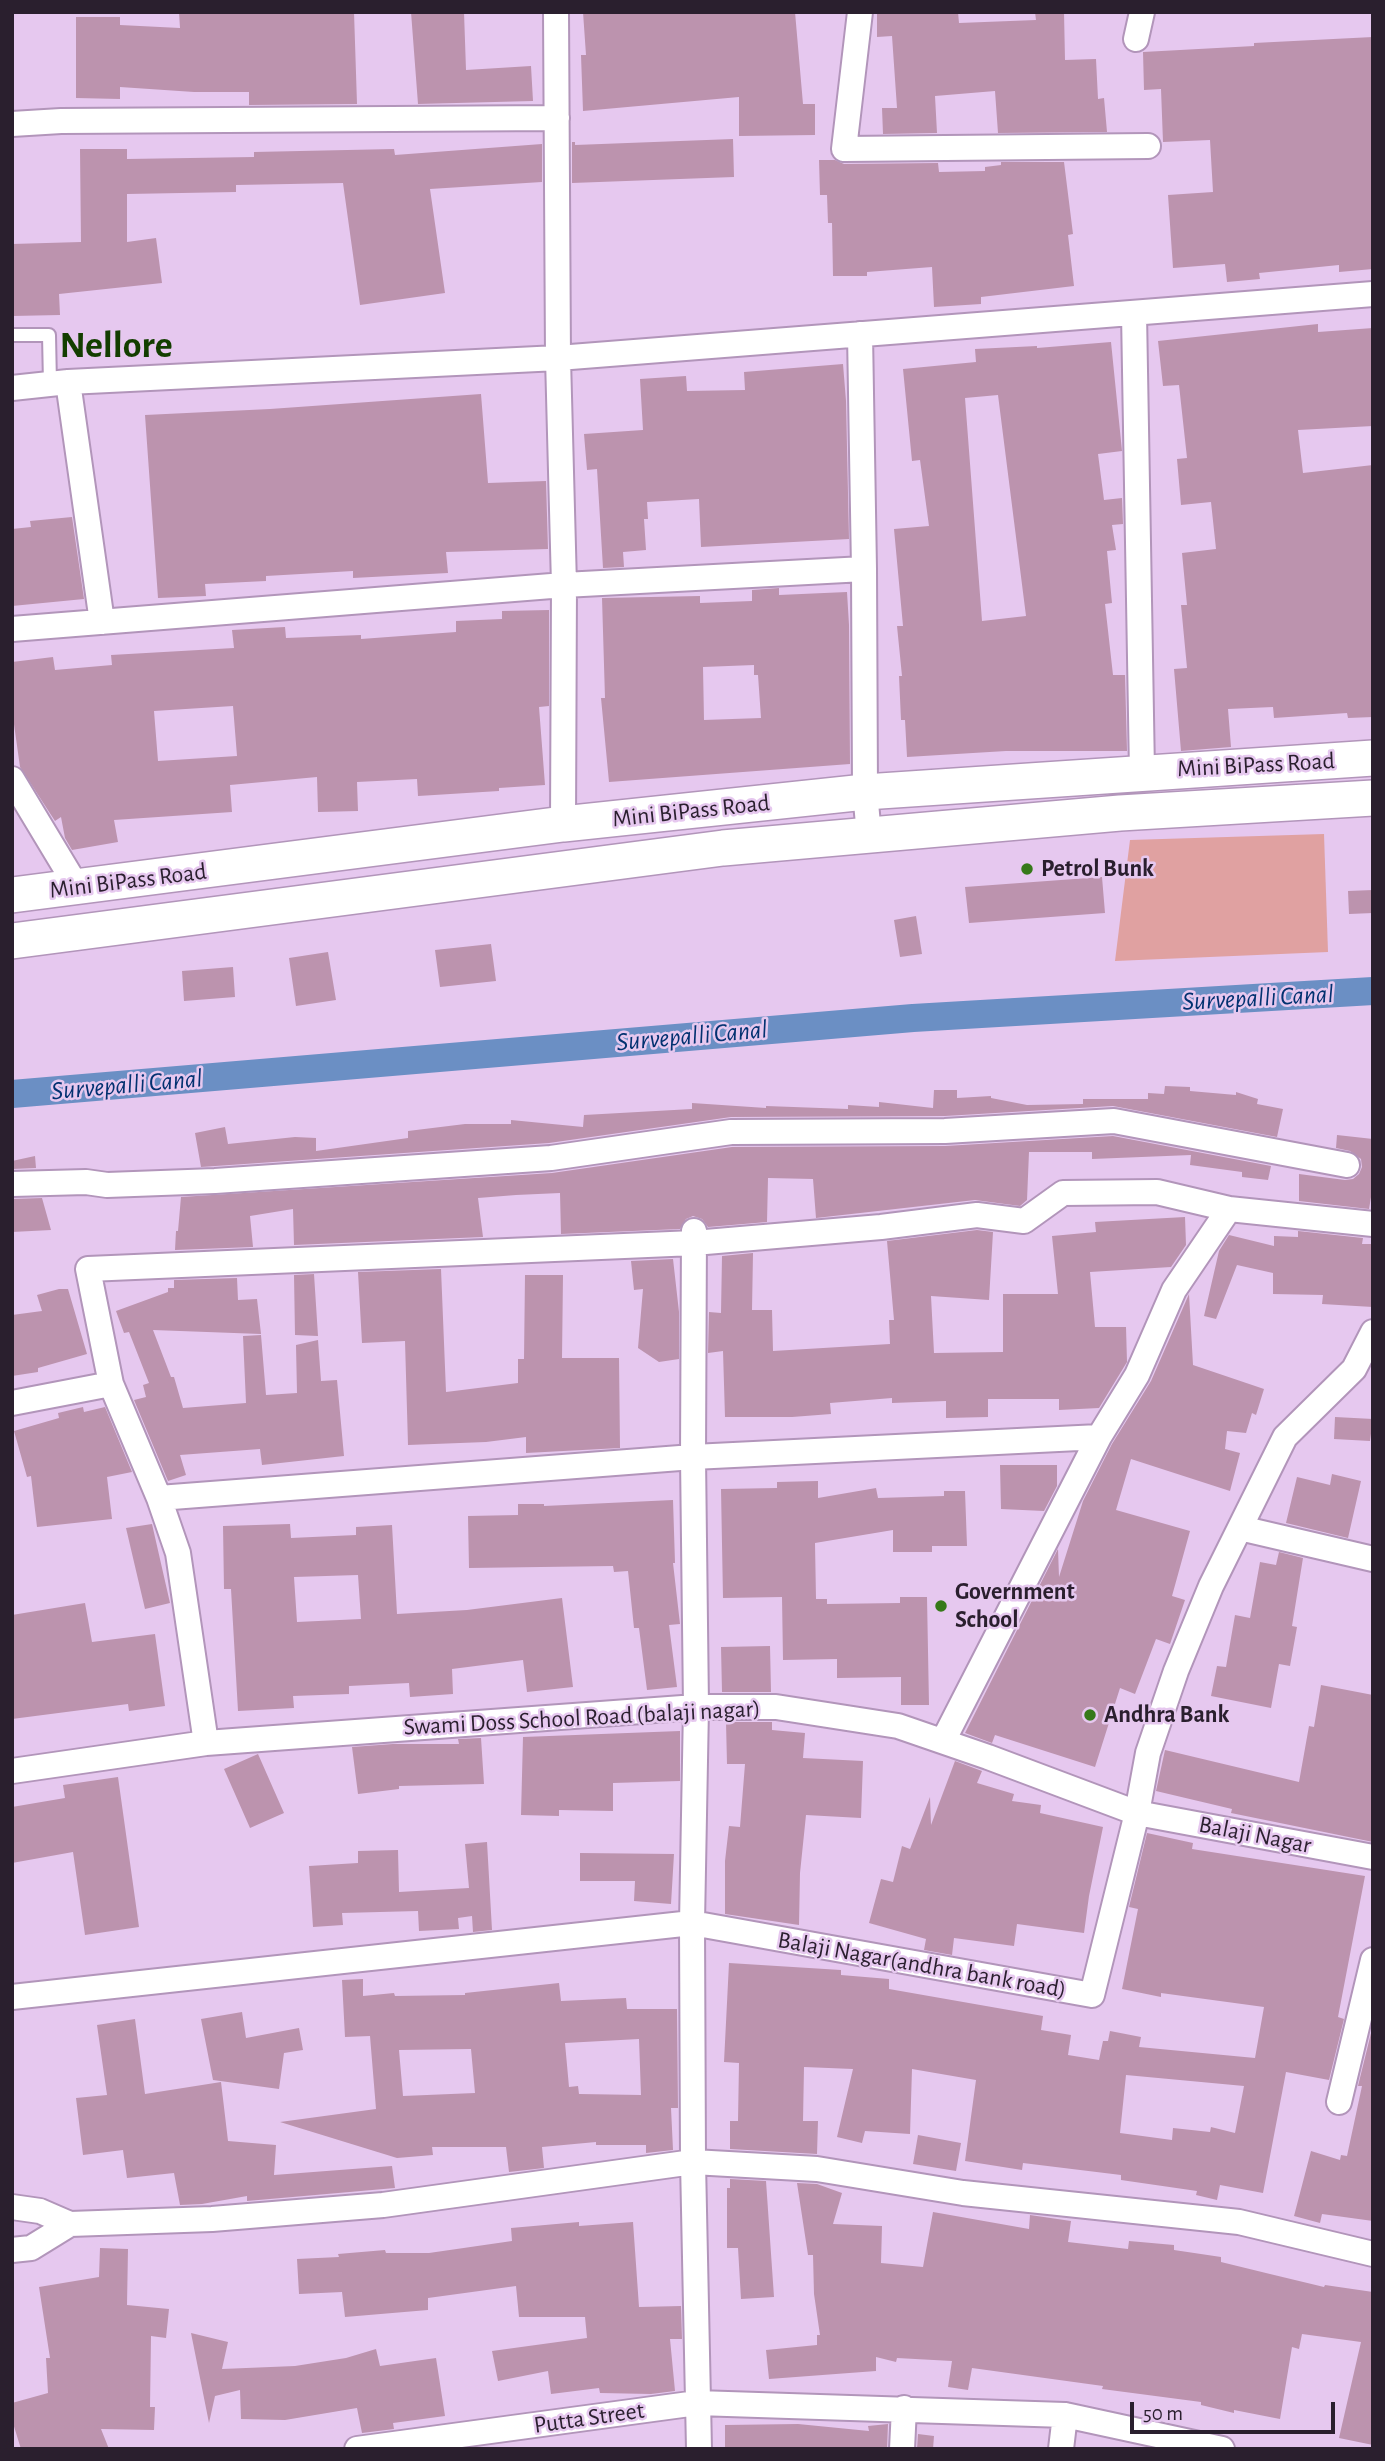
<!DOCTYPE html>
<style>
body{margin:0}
#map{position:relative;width:1385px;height:2461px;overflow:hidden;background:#e6c8ef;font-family:"Alegreya Sans",sans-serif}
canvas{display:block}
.frame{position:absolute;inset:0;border:14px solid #2a1f2e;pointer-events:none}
.scale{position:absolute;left:1130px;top:2402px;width:205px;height:32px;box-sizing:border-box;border:4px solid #2a1f2e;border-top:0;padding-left:9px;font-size:21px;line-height:24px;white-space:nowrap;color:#2a1f2e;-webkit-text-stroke:5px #e6c8ef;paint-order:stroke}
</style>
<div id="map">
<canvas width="1385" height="2461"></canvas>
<div class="frame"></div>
<div class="scale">50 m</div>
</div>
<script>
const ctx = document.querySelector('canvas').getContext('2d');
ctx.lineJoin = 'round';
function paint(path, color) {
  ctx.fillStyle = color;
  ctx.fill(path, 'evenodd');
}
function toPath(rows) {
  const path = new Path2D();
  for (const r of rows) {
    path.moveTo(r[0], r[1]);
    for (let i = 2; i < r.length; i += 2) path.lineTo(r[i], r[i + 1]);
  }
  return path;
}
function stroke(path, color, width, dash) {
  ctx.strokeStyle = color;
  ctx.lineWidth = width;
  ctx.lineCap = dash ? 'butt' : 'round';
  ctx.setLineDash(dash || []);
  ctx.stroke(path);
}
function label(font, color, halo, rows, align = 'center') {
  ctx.font = font + ' "Alegreya Sans",sans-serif';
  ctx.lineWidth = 5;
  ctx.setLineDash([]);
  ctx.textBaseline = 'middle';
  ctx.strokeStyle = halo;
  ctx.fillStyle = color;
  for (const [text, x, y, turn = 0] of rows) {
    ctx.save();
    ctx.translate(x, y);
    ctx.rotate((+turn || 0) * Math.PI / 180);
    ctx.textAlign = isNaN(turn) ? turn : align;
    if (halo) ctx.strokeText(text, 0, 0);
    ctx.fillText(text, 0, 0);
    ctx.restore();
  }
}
paint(toPath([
 [1324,834,1328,952,1115,961,1130,840]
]), '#e0a1a1');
stroke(toPath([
 [12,1094,913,1018,1373,991]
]), '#6b8fc4', 28);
paint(toPath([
 [179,12,354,12,357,104,249,105,249,92,194,92,120,87,120,99,76,98,76,17,120,17,120,25,180,28],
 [411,12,464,12,466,70,531,66,533,101,418,104],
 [583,12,795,12,803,104,815,104,815,135,739,136,739,97,583,111,581,55,586,55],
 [877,12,958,12,959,23,1036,20,1035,12,1064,12,1065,60,1096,59,1098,99,1104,98,1107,132,998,133,995,91,935,96,937,133,883,134,882,108,897,108,892,36,877,37],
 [1373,37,1373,269,1339,272,1339,265,1259,273,1260,279,1227,282,1225,264,1173,268,1168,195,1213,192,1210,140,1163,142,1161,89,1144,90,1143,52,1254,46,1254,43],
 [733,139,734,177,572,183,572,142,575,142,575,145],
 [542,144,542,182,430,189,445,293,360,305,343,183,236,185,236,192,127,194,127,242,156,238,162,283,59,294,60,315,12,316,12,244,81,242,80,149,127,149,127,159,254,157,254,152,394,149,395,155],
 [819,160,835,160,844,164,938,163,939,172,985,171,985,167,1001,165,1001,162,1064,162,1073,234,1068,235,1074,286,981,297,981,304,934,307,932,267,867,272,867,276,833,276,832,223,828,223,827,195,820,195],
 [1318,324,1318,332,1373,328,1373,426,1298,430,1303,473,1373,465,1373,717,1348,718,1347,713,1274,718,1273,707,1228,709,1231,747,1181,751,1174,669,1187,668,1181,605,1187,605,1182,553,1216,549,1211,502,1181,505,1177,459,1187,458,1179,385,1163,386,1158,341],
 [1111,342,1122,451,1098,454,1104,500,1122,498,1123,524,1112,525,1116,550,1107,551,1112,603,1105,604,1113,675,1125,675,1127,751,1006,751,907,757,905,720,901,720,899,676,902,676,897,626,903,626,894,529,929,526,920,460,912,461,903,369,976,362,975,349,1037,346,1037,348],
 [998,395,1026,616,982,621,965,398],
 [843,364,846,401,849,539,701,547,699,499,647,502,648,519,644,519,646,550,623,552,624,567,603,568,597,469,587,470,584,434,643,430,640,379,686,376,687,391,745,390,744,372],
 [481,394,488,483,546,481,548,549,446,552,448,573,353,578,353,571,266,576,266,581,205,584,206,596,158,598,145,415,270,409],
 [72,517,84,599,12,606,12,529,31,527,30,521],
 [779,588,779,595,847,592,849,625,850,764,609,782,601,698,605,698,602,598,700,596,700,603,752,601,752,590],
 [754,665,754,675,758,675,761,718,704,720,703,667],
 [549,610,549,706,539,707,545,785,499,788,499,791,418,796,417,779,357,782,358,811,318,812,317,777,230,785,232,812,114,820,118,842,72,850,65,838,61,817,55,821,20,767,12,710,12,662,53,657,55,670,112,665,111,655,234,648,232,630,285,627,286,638,361,635,361,639,456,632,456,621,502,619,502,611],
 [233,706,237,756,158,761,154,711],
 [1102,877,1105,913,969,923,965,887],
 [1373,890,1373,913,1349,914,1348,891],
 [916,916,922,954,900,957,894,920],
 [491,944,496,981,440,987,435,950],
 [328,952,336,1000,296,1006,289,958],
 [233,967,235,997,184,1001,182,971],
 [1165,1086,1190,1087,1190,1091,1236,1095,1236,1092,1258,1099,1257,1104,1283,1109,1277,1137,1113,1106,945,1116,731,1117,549,1143,201,1167,195,1133,225,1127,228,1144,295,1137,316,1138,316,1151,408,1138,408,1131,465,1124,511,1124,511,1120,583,1127,584,1115,692,1109,692,1103,766,1108,766,1106,848,1109,848,1105,879,1107,879,1102,933,1108,934,1090,957,1090,957,1098,991,1096,991,1098,1027,1105,1083,1104,1083,1099,1148,1099,1148,1093,1164,1094],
 [1337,1135,1373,1139,1373,1185,1369,1209,1299,1201,1299,1174,1345,1180,1353,1179,1359,1174,1362,1167,1361,1159,1350,1151,1336,1148],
 [1113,1136,1271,1166,1268,1180,1242,1177,1242,1172,1190,1165,1191,1155,1092,1159,1092,1152,1029,1152,1027,1200,1020,1206,975,1200,816,1218,813,1179,768,1178,767,1222,708,1227,702,1219,693,1216,686,1219,680,1229,561,1234,560,1193,516,1195,478,1198,483,1237,294,1245,293,1209,250,1216,253,1247,175,1250,176,1231,178,1231,181,1197,552,1173,732,1147,945,1146],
 [35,1156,36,1168,12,1169,12,1161],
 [42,1198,51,1230,12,1232,12,1199],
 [1185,1217,1186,1245,1171,1267,1090,1272,1095,1327,1126,1327,1127,1362,1099,1408,1059,1410,1059,1399,988,1399,988,1417,946,1418,946,1401,892,1403,892,1398,830,1403,831,1414,792,1417,725,1417,723,1351,708,1353,709,1312,721,1313,722,1256,753,1253,752,1310,772,1310,773,1351,890,1344,889,1320,894,1320,887,1241,977,1230,993,1232,989,1300,931,1296,934,1353,1003,1352,1003,1294,1058,1294,1052,1236,1096,1232,1095,1222],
 [1298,1231,1363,1238,1362,1244,1373,1244,1373,1307,1322,1304,1323,1295,1273,1294,1273,1273,1237,1265,1216,1319,1204,1316,1219,1251,1229,1235,1274,1246,1274,1236,1298,1237],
 [673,1259,679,1312,679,1359,659,1362,638,1348,643,1289,634,1290,631,1261],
 [441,1269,446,1392,518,1383,518,1359,524,1359,525,1275,563,1275,562,1358,619,1358,620,1448,526,1453,526,1437,486,1442,408,1445,405,1341,362,1343,358,1272],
 [314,1274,318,1336,295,1335,294,1275],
 [237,1278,238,1300,257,1299,261,1334,153,1330,171,1377,174,1377,183,1408,246,1403,243,1336,261,1335,266,1395,297,1393,296,1345,318,1340,321,1381,337,1380,344,1456,262,1465,260,1449,180,1455,186,1475,168,1481,134,1400,146,1397,143,1385,149,1383,129,1332,124,1333,116,1311,168,1292,168,1288,174,1288,174,1280],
 [59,1289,68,1289,87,1354,38,1368,38,1372,12,1376,12,1315,42,1311,37,1295],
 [1189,1294,1193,1365,1264,1389,1256,1415,1252,1413,1246,1433,1227,1431,1225,1449,1240,1453,1230,1491,1131,1459,1116,1510,1190,1531,1172,1596,1185,1600,1170,1644,1156,1639,1135,1694,1120,1688,1095,1767,995,1735,992,1743,965,1733,1058,1549,1059,1577,1083,1501,1112,1444,1151,1381],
 [83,1407,84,1412,105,1407,132,1472,107,1477,112,1519,37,1527,31,1476,27,1477,14,1431,59,1418,58,1413],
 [1335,1417,1373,1419,1370,1441,1334,1439],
 [1000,1465,1057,1465,1057,1486,1044,1511,1001,1509],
 [1332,1474,1361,1481,1348,1538,1286,1523,1297,1477,1330,1485],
 [818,1481,818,1498,876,1488,878,1498,944,1496,944,1491,965,1491,967,1546,932,1546,932,1552,893,1552,893,1530,815,1543,816,1599,827,1599,827,1604,900,1603,900,1597,927,1597,929,1705,901,1705,901,1677,837,1678,837,1659,783,1660,782,1597,723,1598,721,1489,777,1488,777,1482],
 [673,1500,675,1563,673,1563,680,1624,669,1625,677,1687,647,1690,639,1628,634,1628,628,1571,614,1572,613,1566,469,1568,468,1516,518,1515,518,1504,544,1504,544,1506],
 [152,1524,170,1603,145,1609,126,1528],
 [290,1524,291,1538,356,1535,356,1527,392,1525,397,1614,467,1610,562,1598,573,1687,527,1692,523,1660,452,1669,453,1694,410,1697,409,1683,349,1686,349,1694,293,1696,294,1708,238,1711,231,1589,224,1589,223,1526],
 [358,1575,361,1619,297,1622,294,1577],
 [1279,1552,1303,1558,1292,1626,1297,1627,1290,1666,1279,1664,1271,1708,1211,1696,1217,1666,1226,1667,1235,1615,1250,1618,1260,1562,1276,1565],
 [85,1603,92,1642,155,1634,165,1706,129,1711,128,1704,12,1719,12,1615],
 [770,1646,771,1692,722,1692,721,1647],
 [1321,1685,1373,1695,1373,1842,1231,1813,1232,1809,1156,1791,1165,1750,1299,1782,1309,1726,1314,1727],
 [726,1722,772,1722,772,1730,805,1733,803,1758,863,1761,861,1818,806,1815,800,1873,799,1925,725,1914,725,1861,729,1826,740,1827,745,1764,727,1764],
 [680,1731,680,1781,613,1783,613,1811,559,1810,559,1816,521,1815,523,1737],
 [481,1738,484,1784,399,1786,399,1789,358,1794,352,1747,393,1744,459,1744,458,1739],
 [258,1754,284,1813,250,1828,224,1769],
 [955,1761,982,1771,977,1783,1014,1794,1012,1801,1041,1805,1040,1813,1103,1827,1089,1896,1084,1933,1017,1924,1014,1946,954,1938,952,1955,924,1950,926,1939,869,1923,881,1879,893,1882,902,1846,910,1849,930,1797,931,1825],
 [118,1777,139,1927,85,1935,73,1852,12,1863,12,1807,65,1798,63,1785],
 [1147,1833,1193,1843,1192,1849,1365,1876,1338,2017,1344,2019,1329,2080,1286,2072,1263,2193,1220,2185,1217,2200,1196,2195,1197,2191,1121,2180,1121,2175,1023,2163,1022,2170,965,2161,976,2080,912,2069,910,2134,865,2131,862,2143,837,2137,853,2069,804,2067,803,2121,818,2121,817,2154,730,2149,730,2121,738,2121,739,2063,724,2062,729,1963,841,1970,841,1975,889,1979,889,1989,1043,2016,1041,2030,1071,2035,1068,2055,1099,2060,1103,2041,1108,2041,1110,2031,1141,2037,1139,2047,1255,2058,1264,2007,1161,1993,1161,1997,1122,1989,1138,1909,1129,1907],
 [1126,2075,1244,2086,1235,2133,1211,2127,1210,2132,1173,2128,1172,2140,1120,2133],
 [487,1842,492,1930,473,1932,472,1916,458,1918,459,1929,419,1931,418,1911,342,1913,343,1925,313,1927,309,1866,358,1863,358,1851,398,1850,399,1892,469,1888,465,1844],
 [580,1853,674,1854,671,1904,634,1901,635,1881,580,1881],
 [363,1979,363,1996,394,1993,395,1996,465,1995,465,1993,559,1983,561,2001,626,1998,627,2009,677,2009,678,2108,671,2108,673,2150,646,2153,646,2145,596,2145,596,2142,542,2147,544,2168,509,2172,506,2147,432,2147,433,2155,397,2158,280,2122,376,2109,370,2036,345,2037,342,1980],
 [639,2039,641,2095,579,2094,578,2086,569,2087,565,2043],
 [471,2049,475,2093,403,2096,399,2050],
 [242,2012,246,2038,299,2028,303,2050,284,2053,279,2089,213,2080,201,2019],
 [135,2019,145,2094,221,2082,228,2141,276,2145,274,2175,392,2166,395,2188,247,2201,247,2196,202,2204,180,2205,174,2173,127,2178,123,2150,83,2155,76,2098,107,2095,97,2025],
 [1373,2025,1373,2221,1322,2214,1320,2223,1294,2216,1311,2151,1340,2160,1341,2155,1347,2156,1362,2086,1358,2086],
 [918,2135,961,2143,956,2171,913,2164],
 [730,2179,766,2181,774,2297,741,2299,738,2248,727,2248,727,2188,730,2188],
 [797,2183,817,2184,842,2193,833,2224,882,2226,881,2263,923,2267,933,2212,1029,2229,1030,2215,1071,2221,1068,2242,1128,2249,1129,2241,1174,2245,1174,2250,1221,2257,1221,2262,1270,2274,1324,2287,1325,2285,1373,2292,1373,2445,1339,2438,1361,2342,1302,2334,1299,2349,1292,2347,1280,2419,1234,2410,1234,2413,1201,2405,1201,2402,1102,2389,1103,2386,972,2368,968,2390,948,2387,952,2361,897,2358,896,2362,876,2357,876,2371,769,2379,766,2350,817,2345,817,2335,820,2335,814,2294,813,2255,808,2255],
 [579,2222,579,2226,633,2222,639,2307,681,2306,682,2339,670,2339,675,2391,651,2394,600,2393,599,2388,551,2394,548,2371,498,2381,492,2351,587,2338,585,2317,519,2317,516,2286,428,2298,428,2310,345,2317,342,2292,299,2294,297,2259,339,2257,338,2254,385,2250,386,2253,429,2253,512,2241,511,2228],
 [100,2248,128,2249,127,2305,169,2309,166,2338,151,2336,150,2407,155,2407,154,2430,101,2429,109,2449,21,2449,12,2420,12,2403,48,2393,46,2358,50,2358,39,2287,99,2277],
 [191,2333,228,2342,222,2369,295,2366,346,2358,376,2349,380,2366,436,2358,445,2416,393,2423,394,2429,362,2433,357,2408,285,2420,241,2419,240,2390,215,2396,209,2423],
 [798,2424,869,2431,868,2426,888,2424,887,2449,725,2449,725,2425],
 [918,2434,934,2436,933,2449,917,2449]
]), '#bc93ae');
const lane = toPath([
 [12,335,49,335,50,384]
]);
const street = toPath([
 [556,12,558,358,564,585,563,824],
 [860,12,844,149,1148,146],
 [1136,39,1142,12],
 [12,124,61,121,557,118],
 [1134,313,1142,772],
 [860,334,864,569,865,792,869,835],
 [68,382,102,622],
 [12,388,68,382,558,358,1373,294],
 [12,629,564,585,864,569],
 [12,779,77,887],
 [12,1184,86,1182,107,1185,215,1181,551,1158,731,1132,945,1131,1114,1121,1347,1165],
 [694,1231,693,1457,696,1707,692,1923,693,2162,699,2449],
 [12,1403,111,1384],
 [159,1498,693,1457,1099,1437],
 [1240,1528,1373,1559],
 [943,1741,1099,1437,1137,1375,1174,1290,1229,1209],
 [206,1743,178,1553,159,1498,111,1384,88,1269,694,1243,881,1227,977,1215,1024,1221,1063,1193,1157,1192,1229,1209,1373,1224],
 [12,1771,206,1743,696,1707,776,1707,898,1726,988,1757,1137,1813,1373,1857],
 [12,1997,692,1923,1092,1995,1137,1813,1148,1753,1176,1671,1211,1586,1285,1437,1354,1369,1373,1332],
 [1339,2102,1373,1960],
 [12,2207,40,2211,70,2224],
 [12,2250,31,2248,70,2224,212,2219,383,2205,693,2162,817,2169,963,2193,1239,2222,1373,2254],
 [357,2449,697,2403,1065,2415,1222,2449],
 [902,2449,904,2408],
 [1061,2449,1065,2415]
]);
const secondary = toPath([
 [12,895,563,824,865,792,1373,758],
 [12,941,723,848,1120,813,1373,798]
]);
stroke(lane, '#b295ba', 16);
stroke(street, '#b295ba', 28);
stroke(secondary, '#b295ba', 38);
stroke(lane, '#fff', 12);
stroke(street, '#fff', 24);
stroke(secondary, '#fff', 35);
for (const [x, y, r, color] of [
 [1027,869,7,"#367919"],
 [941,1606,7,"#367919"],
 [1090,1715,7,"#367919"]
]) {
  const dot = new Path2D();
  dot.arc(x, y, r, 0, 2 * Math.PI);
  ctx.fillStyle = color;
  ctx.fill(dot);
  stroke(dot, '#e6c8ef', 2.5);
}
label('24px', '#2a1f2e', '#e6c8ef', [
 ["Mini BiPass Road",1256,765,-3],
 ["Mini BiPass Road",691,811,-6],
 ["Mini BiPass Road",128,881,-7],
 ["Swami Doss School Road (balaji nagar)",582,1718,-3],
 ["Balaji Nagar",1255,1835,11],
 ["Balaji Nagar(andhra bank road)",922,1965,10],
 ["Putta Street",589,2418,-8]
]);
label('bold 24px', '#2a1f2e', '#e6c8ef', [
 ["Petrol Bunk",1041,869],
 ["Government",955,1592],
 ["School",955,1620],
 ["Andhra Bank",1104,1715]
], 'left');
label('italic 26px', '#023170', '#e6c8ef', [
 ["Survepalli Canal",1258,998,-3],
 ["Survepalli Canal",692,1036,-5],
 ["Survepalli Canal",127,1085,-5]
]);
label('bold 38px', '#133e00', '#e6c8ef', [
 ["Nellore",116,346]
]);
</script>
